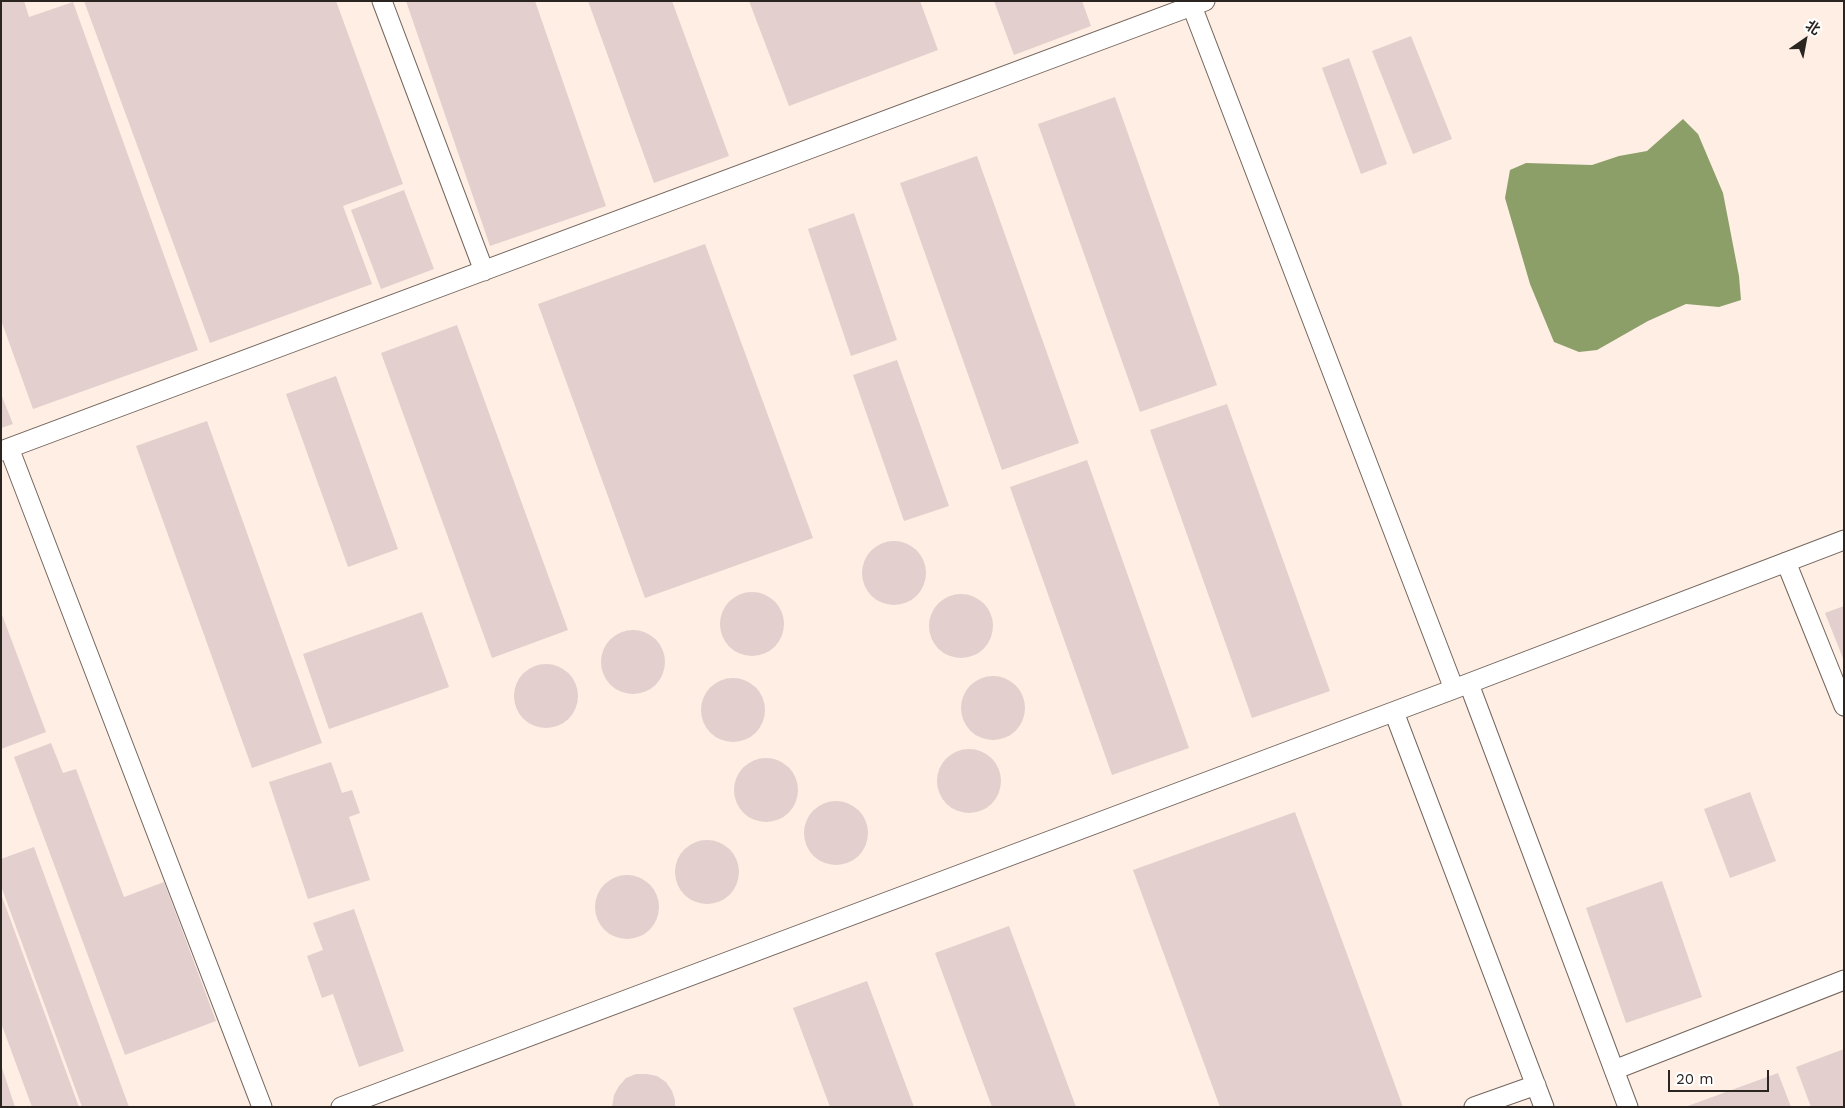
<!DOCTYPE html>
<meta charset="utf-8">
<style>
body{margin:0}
#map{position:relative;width:1845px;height:1108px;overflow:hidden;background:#feeee4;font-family:"Work Sans","Noto Sans SC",sans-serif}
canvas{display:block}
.frame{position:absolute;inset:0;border:2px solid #2a2521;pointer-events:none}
.north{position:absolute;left:1780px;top:15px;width:50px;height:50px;-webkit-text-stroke:4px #fff;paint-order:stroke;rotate:33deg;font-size:14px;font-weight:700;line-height:20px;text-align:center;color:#2a2521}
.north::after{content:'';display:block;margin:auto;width:18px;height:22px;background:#2a2521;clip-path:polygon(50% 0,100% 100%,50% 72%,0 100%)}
.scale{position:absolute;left:1668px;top:1070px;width:101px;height:22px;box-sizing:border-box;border:2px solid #2a2521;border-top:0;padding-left:6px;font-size:15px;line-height:18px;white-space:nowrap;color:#2a2521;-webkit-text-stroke:4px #fff;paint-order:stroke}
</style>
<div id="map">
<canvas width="1845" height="1108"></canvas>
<div class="frame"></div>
<div class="north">北</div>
<div class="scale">20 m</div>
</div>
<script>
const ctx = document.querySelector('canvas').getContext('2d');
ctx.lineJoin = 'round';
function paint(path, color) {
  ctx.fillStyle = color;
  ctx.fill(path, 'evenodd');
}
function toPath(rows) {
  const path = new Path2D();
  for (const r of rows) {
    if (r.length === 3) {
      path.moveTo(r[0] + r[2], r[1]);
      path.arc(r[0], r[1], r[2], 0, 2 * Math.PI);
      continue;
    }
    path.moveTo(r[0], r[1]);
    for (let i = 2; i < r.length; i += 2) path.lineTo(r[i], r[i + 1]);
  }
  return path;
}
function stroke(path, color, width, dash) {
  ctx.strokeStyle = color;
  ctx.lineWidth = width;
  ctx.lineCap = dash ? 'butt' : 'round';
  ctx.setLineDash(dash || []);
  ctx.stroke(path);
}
paint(toPath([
 [1683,119,1698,134,1723,193,1739,276,1741,300,1719,307,1686,304,1648,321,1597,350,1579,352,1554,342,1530,284,1505,198,1510,170,1526,163,1592,165,1619,156,1647,151]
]), '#8c9f69');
paint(toPath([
 [1,1,24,1,29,17,73,2,198,350,33,409,1,320],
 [84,1,336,1,403,184,343,206,372,284,210,343],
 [406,1,535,1,606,206,490,246],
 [588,1,672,1,729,156,654,183],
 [749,1,920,1,938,50,789,106],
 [994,1,1082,1,1091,26,1014,55],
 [1411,36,1452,139,1413,154,1372,51],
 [1349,58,1387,164,1361,174,1322,68],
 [1115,97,1217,385,1140,412,1038,124],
 [977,156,1079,443,1002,470,900,183],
 [404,190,434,269,381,289,351,210],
 [854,213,897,340,851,356,808,229],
 [705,244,813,538,645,598,538,304],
 [457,325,568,630,492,658,381,353],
 [897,360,949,506,904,521,853,375],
 [336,376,398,549,348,567,286,394],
 [1,394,13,424,1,428],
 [1227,404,1330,691,1252,718,1150,430],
 [207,421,322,743,252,768,136,446],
 [1087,460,1189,748,1112,775,1010,487],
 [894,573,32],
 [752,624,32],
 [961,626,32],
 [1844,606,1844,661,1825,613],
 [1,612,46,732,1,749],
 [422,612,449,687,329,729,303,654],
 [633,662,32],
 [546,696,32],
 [993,708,32],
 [733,710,32],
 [51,743,63,773,76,769,124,897,164,882,216,1021,125,1055,14,757],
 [969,781,32],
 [766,790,32],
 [331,762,342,793,352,790,360,813,349,817,370,880,308,899,269,782],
 [1750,792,1776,861,1730,878,1704,809],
 [836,833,32],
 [1295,812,1403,1107,1220,1107,1133,870],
 [707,872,32],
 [34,847,129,1107,82,1107,1,886,1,859],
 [627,907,32],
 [1662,881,1702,997,1626,1023,1586,908],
 [1,894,79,1107,32,1107,1,1023],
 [354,909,404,1051,359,1067,333,994,322,998,307,956,323,950,313,923],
 [1009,926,1076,1107,992,1107,935,953],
 [867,981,914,1107,830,1107,793,1008],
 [1844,1049,1844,1107,1811,1107,1796,1067],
 [1,1068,2,1068,15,1107,1,1107],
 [1778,1073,1791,1107,1685,1107],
 [636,1074,647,1074,657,1076,666,1082,672,1091,675,1100,675,1107,612,1107,614,1095,619,1086,626,1078]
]), '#e3cfcd');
const service = toPath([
 [382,1,484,271],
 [1190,1,1454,689],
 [9,448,262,1107],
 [1,451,1205,1],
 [1786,562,1844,706],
 [1469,684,1628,1107],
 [1394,712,1544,1107],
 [1614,1070,1844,980],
 [341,1107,1454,689,1844,540],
 [1474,1107,1536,1085]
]);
stroke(service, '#73655c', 21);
stroke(service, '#fff', 19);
</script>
